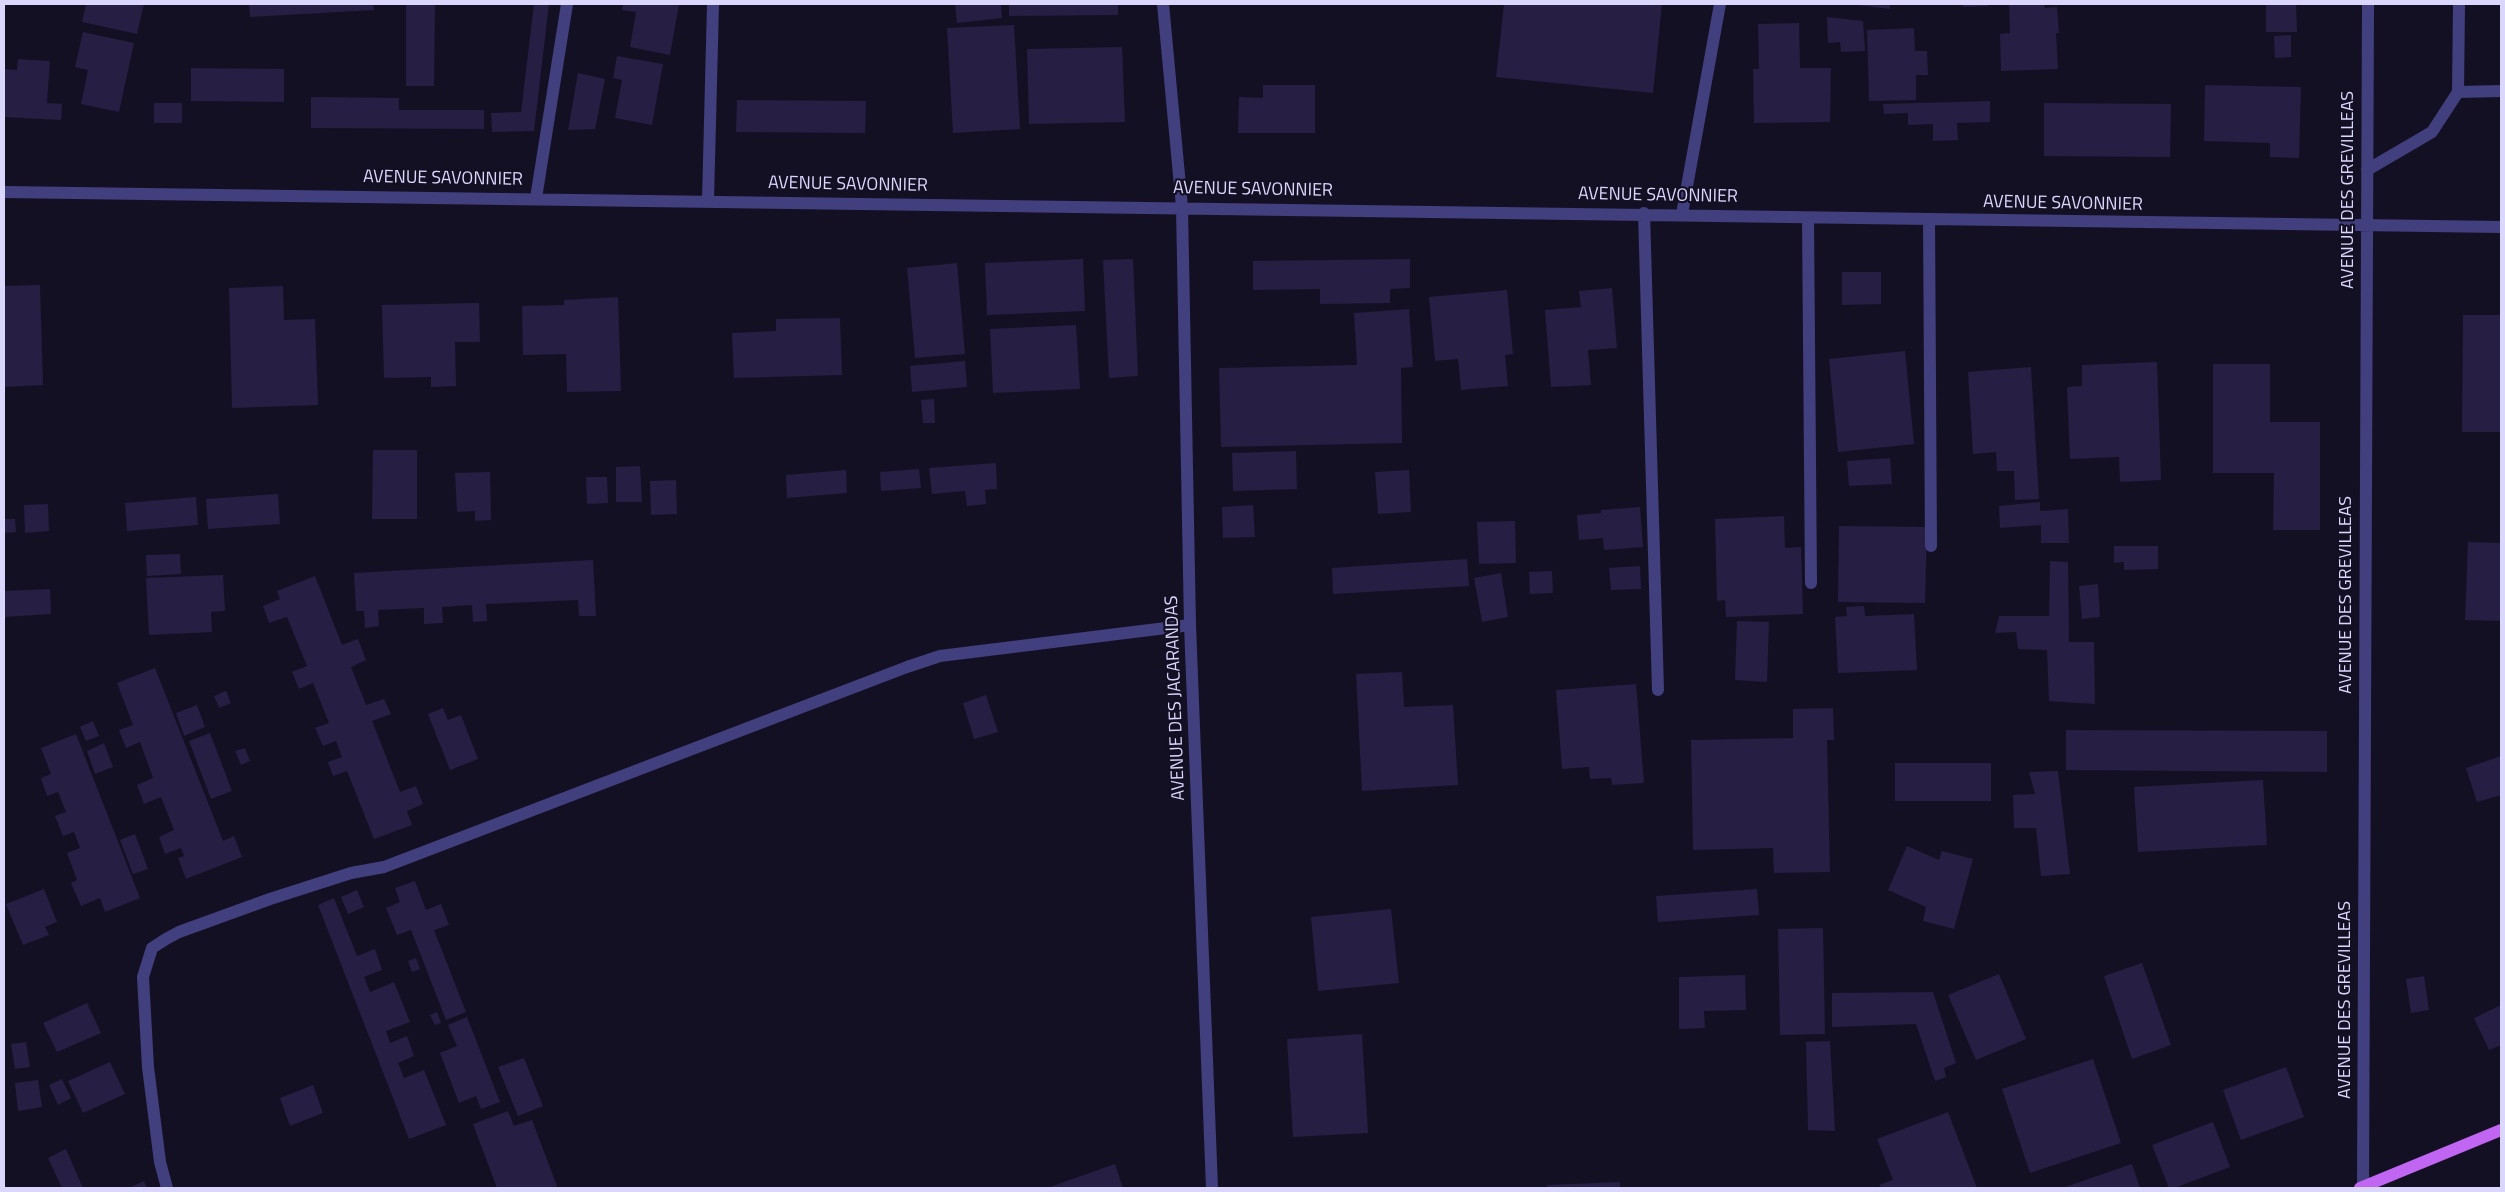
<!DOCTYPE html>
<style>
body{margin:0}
#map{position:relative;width:2505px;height:1192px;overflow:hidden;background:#141024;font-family:"Titillium Web",sans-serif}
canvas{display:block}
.frame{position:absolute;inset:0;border:5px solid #dbd6fc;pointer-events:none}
</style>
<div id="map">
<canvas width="2505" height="1192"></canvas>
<div class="frame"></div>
</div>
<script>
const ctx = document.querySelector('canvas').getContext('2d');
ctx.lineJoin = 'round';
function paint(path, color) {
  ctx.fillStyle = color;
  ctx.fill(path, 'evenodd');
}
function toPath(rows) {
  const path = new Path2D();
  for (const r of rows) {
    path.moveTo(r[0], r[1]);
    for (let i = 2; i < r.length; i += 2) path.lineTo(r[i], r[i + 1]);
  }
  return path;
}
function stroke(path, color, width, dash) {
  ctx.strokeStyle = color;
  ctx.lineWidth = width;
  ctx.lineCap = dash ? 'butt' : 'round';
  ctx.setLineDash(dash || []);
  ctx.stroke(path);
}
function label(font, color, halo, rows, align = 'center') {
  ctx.font = font + ' "Titillium Web",sans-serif';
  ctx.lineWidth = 4.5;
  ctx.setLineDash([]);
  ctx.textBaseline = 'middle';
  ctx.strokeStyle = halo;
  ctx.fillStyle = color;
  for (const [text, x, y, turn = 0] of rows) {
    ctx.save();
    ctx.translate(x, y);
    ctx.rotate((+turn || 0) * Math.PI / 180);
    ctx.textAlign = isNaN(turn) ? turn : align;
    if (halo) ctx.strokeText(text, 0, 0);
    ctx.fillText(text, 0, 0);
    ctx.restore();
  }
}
paint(toPath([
 [86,4,144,4,137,34,82,22],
 [249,4,373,4,374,10,250,17],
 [406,4,435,4,434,86,406,86],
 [534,4,549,4,534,131,492,132,491,113,521,112],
 [623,4,679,4,670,55,630,47,636,12,622,10],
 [955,4,1001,4,1002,18,957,23],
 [1009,4,1118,4,1118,15,1009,16],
 [1504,4,1662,4,1653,93,1496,77],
 [1849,4,1890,4,1890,9],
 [1963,4,1988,4,1988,6,1963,7],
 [2009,4,2044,4,2045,8,2057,7,2059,33,2056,33,2058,69,2001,71,2000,34,2010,33],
 [2266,4,2296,4,2297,32,2266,32],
 [1827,17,1863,21,1865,51,1841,52,1840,42,1828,43],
 [1799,23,1800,68,1831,68,1830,122,1754,123,1753,69,1759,69,1758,24],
 [1014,25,1020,129,953,133,947,28],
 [1914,28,1915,51,1927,51,1928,75,1916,75,1916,100,1869,101,1867,30],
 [83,32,134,43,119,112,81,104,88,70,75,67],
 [2291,35,2291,57,2275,58,2274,36],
 [1122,47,1125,122,1029,124,1027,49],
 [617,56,663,64,652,125,615,118,622,80,613,78],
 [18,59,50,61,47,103,62,104,61,120,4,117,4,69,17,70],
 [191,68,284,69,284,102,191,101],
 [578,73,605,79,595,129,568,130],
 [1263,85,1315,85,1315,133,1238,133,1239,97,1263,98],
 [2205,85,2301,87,2299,158,2270,157,2270,143,2204,141],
 [311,97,399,98,399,110,484,110,484,129,311,128],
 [737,100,866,101,865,133,736,132],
 [1990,101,1990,122,1957,123,1958,140,1933,141,1933,124,1908,125,1908,113,1884,114,1883,104],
 [154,103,182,103,182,123,154,123],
 [2044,103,2171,104,2170,157,2044,156],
 [1083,259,1085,311,987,315,985,263],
 [1133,259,1138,376,1109,378,1103,260],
 [1410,259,1410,288,1390,289,1390,303,1320,304,1320,289,1253,290,1253,261],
 [957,263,965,354,915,358,907,268],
 [1842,272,1881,272,1881,304,1842,305],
 [40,285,43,385,4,387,4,286],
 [283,286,284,320,315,319,318,405,232,408,229,288],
 [1612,288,1617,348,1588,350,1591,385,1551,387,1545,310,1581,307,1579,291],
 [1507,290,1513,354,1505,355,1508,386,1461,390,1458,359,1435,361,1429,297],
 [618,297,621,391,567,392,566,354,523,355,522,306,564,305,564,300],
 [479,303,480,342,455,342,456,386,431,387,431,377,384,378,382,305],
 [1409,309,1413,367,1401,368,1402,443,1221,447,1219,368,1357,365,1354,313],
 [2463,315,2501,315,2501,432,2462,432],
 [840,318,842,375,734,378,732,333,776,331,776,319],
 [1076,325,1080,389,993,393,990,329],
 [1905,351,1914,444,1838,452,1829,359],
 [965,361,967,387,912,392,910,366],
 [2157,362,2161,480,2120,482,2119,457,2070,459,2067,387,2082,386,2082,365],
 [2213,364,2270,364,2270,422,2320,422,2320,530,2273,530,2274,473,2213,473],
 [2031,367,2039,499,2015,500,2014,471,1997,471,1996,452,1973,454,1968,372],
 [934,399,935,423,923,423,921,400],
 [373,450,417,450,417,519,372,519],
 [1296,451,1297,489,1233,491,1232,453],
 [1890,458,1892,484,1849,486,1847,461],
 [996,463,997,489,985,490,986,504,967,506,965,491,932,494,929,468],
 [640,466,642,502,616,502,616,467],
 [919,469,921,488,881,491,880,472],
 [846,470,847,493,787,498,786,475],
 [1409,470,1411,512,1378,514,1375,472],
 [490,472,491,520,475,521,475,511,457,512,455,473],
 [586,477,607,477,608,503,587,504],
 [676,480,677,514,651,515,650,481],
 [278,494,280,524,208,529,206,499],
 [196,497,198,525,127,531,125,503],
 [2040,502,2040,511,2068,509,2069,543,2041,543,2041,525,2000,528,1999,506],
 [48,504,49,531,25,533,24,505],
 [1253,505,1255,537,1223,538,1222,507],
 [1640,507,1643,547,1604,550,1603,538,1579,540,1577,515,1601,513,1601,510],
 [1784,516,1785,548,1801,547,1803,614,1726,617,1725,600,1717,601,1715,519],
 [4,519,15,519,16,532,4,533],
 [1515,521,1516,563,1479,564,1477,522],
 [1839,526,1927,527,1925,603,1838,602],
 [2468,542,2501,543,2501,621,2465,620],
 [2114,546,2158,546,2158,569,2124,570,2124,562,2114,563],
 [180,554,181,574,147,576,146,555],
 [1467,559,1469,586,1333,594,1332,568],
 [593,560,596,616,579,616,578,600,486,604,487,621,473,622,472,605,442,607,443,623,424,624,424,608,378,610,379,626,365,628,364,611,356,611,354,573],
 [2050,561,2068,562,2069,642,2094,642,2095,704,2049,701,2047,650,2018,649,2016,632,1995,633,1999,616,2049,616],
 [1640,566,1641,589,1611,590,1609,568],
 [1552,571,1553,593,1530,594,1529,572],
 [1501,573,1508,617,1482,622,1474,578],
 [223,575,225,611,211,612,212,632,149,635,146,578],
 [315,576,342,645,358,639,366,660,351,667,366,705,384,699,391,714,372,721,400,792,416,786,423,804,407,811,412,825,374,839,347,771,333,776,328,762,342,757,336,741,323,746,315,728,329,723,313,683,299,689,292,672,307,666,287,617,269,623,263,606,280,599,277,591],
 [2098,584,2100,617,2082,619,2079,586],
 [50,589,51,614,4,617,4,591],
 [1864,606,1865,616,1914,614,1917,670,1838,673,1835,617,1847,616,1846,607],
 [1737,621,1769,622,1767,682,1735,680],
 [155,668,223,841,234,836,242,857,186,879,178,858,184,856,181,848,165,854,159,837,174,830,161,797,144,804,137,785,153,778,140,742,126,748,119,730,133,725,117,683],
 [1402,672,1404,707,1453,705,1458,785,1362,791,1356,674],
 [1636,684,1644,783,1612,785,1611,778,1590,779,1589,767,1562,769,1556,690],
 [226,691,231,703,219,708,214,696],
 [986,695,998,732,974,739,963,703],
 [197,705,205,727,184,736,176,713],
 [443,708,448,720,461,715,478,759,450,770,428,714],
 [1833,708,1834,740,1827,740,1830,872,1774,873,1773,848,1693,850,1691,740,1793,738,1793,709],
 [93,721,99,736,86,741,80,727],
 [2066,730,2327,731,2327,772,2066,770],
 [210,733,232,791,211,799,189,741],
 [76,734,140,898,105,912,100,898,81,906,71,883,77,880,67,853,80,848,74,832,63,836,55,816,66,812,58,792,47,796,41,778,51,774,41,748],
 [104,743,113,767,95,774,87,751],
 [245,748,250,761,241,765,235,751],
 [2501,756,2501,795,2477,802,2466,768],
 [1895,763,1991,763,1991,801,1895,801],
 [2058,771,2070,874,2041,876,2036,828,2014,828,2013,795,2035,794,2029,772],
 [2263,780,2267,845,2138,852,2134,787],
 [135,834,148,869,133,874,120,840],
 [1907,846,1939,860,1942,851,1973,859,1954,929,1923,921,1926,907,1888,890],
 [415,881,426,910,441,904,449,925,434,930,466,1012,446,1020,411,930,397,935,386,908,400,902,395,888],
 [44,889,57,922,45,927,49,935,23,945,6,904],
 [1757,889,1759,915,1658,922,1656,896],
 [357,890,364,907,348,914,341,897],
 [334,898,357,956,375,949,382,970,364,977,370,992,394,982,410,1022,386,1031,390,1043,407,1036,414,1056,398,1063,404,1078,424,1070,446,1125,409,1139,318,905],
 [1391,909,1399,983,1318,991,1311,917],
 [1823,928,1825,1034,1780,1035,1778,929],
 [416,958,420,969,412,972,408,961],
 [2142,963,2171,1045,2132,1059,2104,976],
 [1999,974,2026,1039,1976,1060,1948,995],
 [1745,975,1746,1010,1704,1011,1705,1028,1679,1029,1679,977],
 [2424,976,2429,1010,2411,1013,2406,979],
 [1933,992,1956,1063,1944,1068,1946,1077,1935,1081,1916,1024,1832,1027,1832,993],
 [87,1003,101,1033,57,1052,43,1023],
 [2501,1005,2501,1045,2489,1050,2474,1018],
 [437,1012,441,1023,435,1025,430,1015],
 [467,1017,500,1102,481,1109,476,1096,459,1103,440,1053,457,1046,448,1025],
 [1362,1034,1368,1133,1293,1137,1287,1039],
 [1830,1041,1835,1131,1808,1130,1806,1042],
 [26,1042,30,1067,15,1069,11,1044],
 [524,1058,543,1106,518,1116,498,1067],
 [2093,1059,2121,1143,2030,1173,2002,1089],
 [110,1062,125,1094,83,1113,68,1081],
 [2286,1067,2304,1117,2241,1140,2223,1090],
 [62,1079,71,1098,58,1105,49,1085],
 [38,1080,42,1107,18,1111,15,1083],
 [313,1085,323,1113,290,1126,280,1098],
 [508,1111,514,1126,532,1120,557,1186,551,1188,497,1188,473,1124],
 [1948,1112,1977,1188,1881,1188,1879,1185,1893,1180,1877,1139],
 [2213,1122,2230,1167,2174,1188,2169,1188,2152,1145],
 [66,1149,83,1188,62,1188,48,1158],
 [1115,1164,1123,1188,1047,1188],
 [2132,1164,2140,1188,2062,1188],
 [144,1181,147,1188,129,1188],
 [1620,1182,1620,1188,1547,1188,1547,1185]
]), '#261e43');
stroke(toPath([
 [1163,4,1182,207,1190,625,1212,1188],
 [2458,92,2501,91],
 [2367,170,2432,132,2458,92,2459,4],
 [4,192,2501,227],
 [536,198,567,4],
 [708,200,713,4],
 [1644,213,1658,690],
 [1682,214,1720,4],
 [1808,218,1811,583],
 [1929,219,1931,546],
 [2363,1187,2368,4],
 [167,1188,160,1162,148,1067,143,977,152,948,166,939,179,932,270,899,351,873,384,867,907,667,940,656,1190,625]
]), '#423f7f', 12);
stroke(toPath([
 [2360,1188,2501,1130]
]), '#c066f3', 12);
label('18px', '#dbd6fc', '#141024', [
 ["AVENUE SAVONNIER",443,179,1],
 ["AVENUE SAVONNIER",848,185,1],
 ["AVENUE SAVONNIER",1253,190,1],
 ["AVENUE DES GREVILLEAS",2349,190,-90],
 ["AVENUE SAVONNIER",1658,196,1],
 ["AVENUE SAVONNIER",2063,204,1],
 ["AVENUE DES GREVILLEAS",2347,595,-90],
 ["AVENUE DES JACARANDAS",1176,698,-92],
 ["AVENUE DES GREVILLEAS",2346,1000,-90]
]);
</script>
